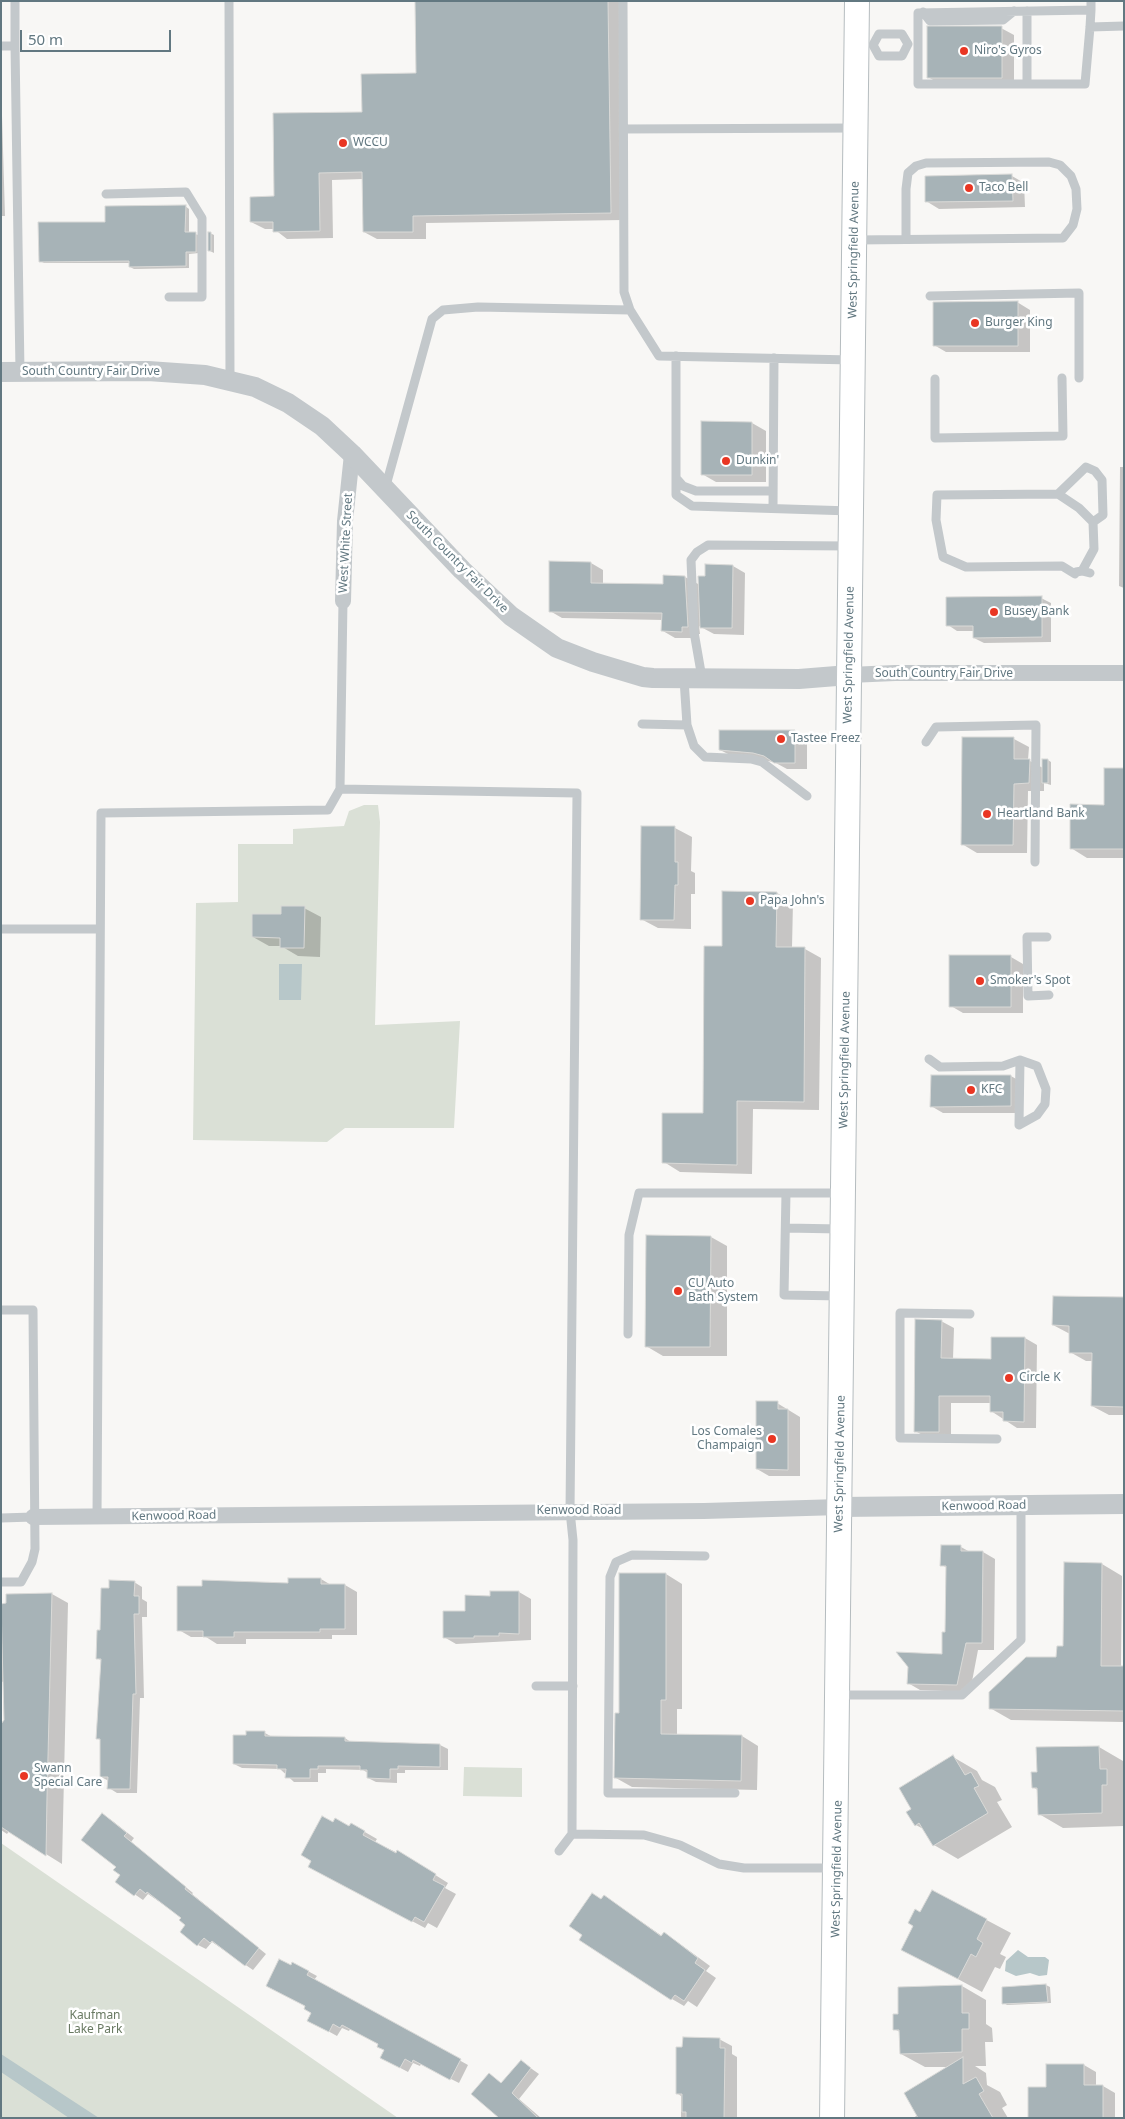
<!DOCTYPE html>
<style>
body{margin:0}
#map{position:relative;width:1125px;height:2119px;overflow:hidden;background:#f8f7f5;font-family:"Noto Sans",sans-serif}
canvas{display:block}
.frame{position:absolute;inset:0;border:2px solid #627881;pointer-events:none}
.scale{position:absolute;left:20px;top:30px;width:151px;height:22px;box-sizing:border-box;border:2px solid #627881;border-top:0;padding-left:6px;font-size:15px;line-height:18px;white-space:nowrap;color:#627881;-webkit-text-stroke:4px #fff;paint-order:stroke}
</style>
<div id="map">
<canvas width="1125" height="2119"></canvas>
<div class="frame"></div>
<div class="scale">50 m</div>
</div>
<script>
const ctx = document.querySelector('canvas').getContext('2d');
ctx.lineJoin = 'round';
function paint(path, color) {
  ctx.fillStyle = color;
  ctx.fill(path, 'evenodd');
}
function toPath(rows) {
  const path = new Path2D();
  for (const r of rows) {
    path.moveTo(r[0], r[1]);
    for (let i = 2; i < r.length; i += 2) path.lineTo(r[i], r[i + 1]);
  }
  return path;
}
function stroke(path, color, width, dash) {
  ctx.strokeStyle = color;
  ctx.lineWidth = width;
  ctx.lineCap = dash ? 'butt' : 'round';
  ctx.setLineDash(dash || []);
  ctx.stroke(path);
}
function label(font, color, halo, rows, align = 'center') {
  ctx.font = font + ' "Noto Sans",sans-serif';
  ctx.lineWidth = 5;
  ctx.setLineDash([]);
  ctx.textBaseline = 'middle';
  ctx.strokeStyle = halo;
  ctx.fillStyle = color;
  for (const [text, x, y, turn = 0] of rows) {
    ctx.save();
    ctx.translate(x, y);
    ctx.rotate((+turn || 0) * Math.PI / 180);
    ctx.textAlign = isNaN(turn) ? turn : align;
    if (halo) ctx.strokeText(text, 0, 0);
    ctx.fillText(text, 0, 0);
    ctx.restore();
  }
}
paint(toPath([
 [364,805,378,805,380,822,375,1025,460,1021,454,1128,345,1128,327,1142,193,1140,196,903,238,902,238,844,293,844,293,829,344,826,349,811],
 [464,1767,522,1768,522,1797,463,1796],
 [1,1843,398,2118,1,2118]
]), '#dae0d6');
paint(toPath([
 [279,964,302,964,301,1000,279,1000],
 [1018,1950,1028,1957,1045,1957,1049,1960,1047,1975,1039,1976,1030,1973,1016,1976,1005,1971,1006,1961],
 [1,2054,99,2118,69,2118,1,2072]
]), '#b7c7c9');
paint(toPath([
 [416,1,621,1,624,220,426,223,426,239,377,239,364,232,363,179,332,180,333,238,287,239,274,229,265,229,251,222,363,113,417,75],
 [1001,28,1014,35,1014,84,940,84,928,77],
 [1,82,5,216,1,216],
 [1012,176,1024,183,1025,207,939,209,926,201],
 [185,206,189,209,189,233,199,235,199,253,189,254,189,268,134,269,130,267,130,263,44,263,40,261,106,223],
 [210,233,214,235,214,253,210,251],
 [1017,302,1030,310,1030,352,946,352,934,345],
 [752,423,766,431,766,482,716,482,702,474],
 [1120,467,1124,467,1124,588,1119,586],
 [551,563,591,563,603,570,603,584,664,585,664,577,685,577,700,585,706,577,733,566,745,573,744,635,714,634,699,626,700,634,694,634,694,638,675,638,663,631,663,620,562,618,550,611],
 [1041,598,1051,603,1051,642,984,643,974,638,974,631,957,631,948,625],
 [720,731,795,731,807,737,807,769,787,769,774,762,732,756,720,750],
 [1014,739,1029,747,1028,760,1043,768,1048,760,1051,762,1051,785,1044,783,1044,791,1028,791,1027,853,977,853,962,844],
 [1124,770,1124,858,1087,858,1071,848,1106,806],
 [642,827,675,828,692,837,691,871,695,873,695,894,691,894,691,929,658,928,641,919],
 [777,893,793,902,792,948,805,949,821,958,819,1110,753,1109,752,1174,680,1172,664,1162,704,1115,723,947],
 [304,908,321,917,320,957,298,956,281,946,269,946,253,937,282,916],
 [1011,957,1023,964,1023,1013,963,1013,951,1006],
 [1011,1076,1023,1083,1023,1113,943,1113,931,1106],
 [711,1237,727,1246,727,1356,663,1356,646,1346],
 [1124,1298,1124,1415,1109,1415,1092,1406,1093,1361,1086,1361,1070,1352,1070,1334,1053,1325],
 [941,1321,954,1328,953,1359,993,1360,1025,1338,1037,1345,1036,1428,1017,1428,991,1411,991,1403,951,1403,951,1439,928,1438,915,1431],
 [777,1403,800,1417,800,1476,769,1476,757,1469],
 [961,1547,970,1552,983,1552,995,1559,994,1650,978,1650,970,1692,920,1690,908,1683,944,1655,947,1633,947,1568,942,1565],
 [1102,1564,1122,1576,1121,1667,1124,1667,1124,1722,1011,1720,990,1708,1058,1658],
 [666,1574,682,1584,682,1709,677,1709,677,1735,742,1736,758,1746,757,1790,632,1787,616,1778,621,1714],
 [321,1579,331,1585,345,1585,357,1592,357,1635,332,1635,332,1639,246,1639,246,1644,217,1644,206,1637,191,1637,179,1630,203,1587,289,1585],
 [134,1582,142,1587,142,1599,147,1602,147,1617,142,1617,144,1698,140,1698,137,1793,117,1793,109,1788,109,1781,101,1777,101,1741,97,1738,102,1661,97,1658,111,1589],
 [491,1592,519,1592,531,1599,531,1640,456,1644,444,1637,466,1612,491,1597],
 [52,1594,68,1603,62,1864,9,1831,7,1834,1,1830,1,1727,5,1730,5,1683,1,1681,1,1605],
 [247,1732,265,1733,274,1738,345,1738,352,1743,440,1745,448,1749,448,1770,405,1770,405,1773,397,1773,397,1783,376,1782,368,1778,368,1773,363,1770,326,1769,326,1773,318,1773,318,1782,294,1782,280,1769,242,1768,234,1764],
 [1099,1747,1123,1761,1124,1826,1063,1828,1039,1814,1039,1791,1033,1787],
 [953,1757,977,1771,982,1780,995,1787,1002,1800,997,1802,1012,1827,958,1859,934,1845,925,1830,916,1825,913,1809],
 [110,1819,134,1838,131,1842,193,1893,192,1894,266,1954,253,1970,212,1942,206,1949,198,1945,183,1918,148,1894,143,1900,117,1882,122,1875,118,1866],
 [333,1824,350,1828,351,1824,377,1839,375,1842,410,1859,448,1883,445,1888,456,1894,437,1928,428,1923,425,1928,322,1873],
 [932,1891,1011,1933,1000,1954,1006,1957,1000,1969,995,1967,982,1992,902,1949],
 [604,1896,662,1936,664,1934,676,1941,710,1966,706,1971,716,1978,697,2007,688,2001,684,2006,672,1999,580,1939],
 [293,1963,317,1976,314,1980,468,2065,459,2083,421,2064,420,2066,413,2063,408,2072,389,2062,385,2050,380,2044,350,2029,349,2031,342,2028,337,2036,317,2025,291,1967],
 [1046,1985,1050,1987,1051,2003,1007,2005,1004,2003],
 [962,1986,986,2000,986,2024,992,2028,993,2042,985,2042,986,2066,975,2066,986,2073,987,2085,1000,2092,1007,2105,1002,2108,1008,2118,913,2118,918,2115,949,2067,925,2067,901,2054,900,2032,894,2029,900,2015],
 [719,2039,732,2046,732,2054,737,2057,737,2118,681,2118,681,2096,678,2094],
 [522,2062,539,2074,519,2099,541,2118,501,2118,489,2075,502,2084],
 [1084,2065,1096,2072,1096,2086,1103,2086,1115,2093,1115,2118,1029,2118,1047,2088]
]), '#0003');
const building = toPath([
 [415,1,608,1,611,213,413,216,413,232,363,232,362,172,319,173,320,231,273,232,273,222,250,222,250,197,274,196,273,113,362,112,361,74,416,73,415,1],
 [927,26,1002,26,1002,78,927,78,927,26],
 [1012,174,1013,201,925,202,925,176,1012,174],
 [186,205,185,232,196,232,196,252,186,252,186,266,129,267,129,261,39,262,38,222,105,222,105,206,186,205],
 [208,232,211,232,211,251,208,251,208,232],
 [1018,301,1018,346,933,346,933,302,1018,301],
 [701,421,752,422,752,475,701,475,701,421],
 [549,561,591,562,591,583,663,584,663,575,685,576,688,627,682,627,682,632,661,631,662,613,549,612,549,561],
 [705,564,733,565,732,628,700,628,698,576,705,576,705,564],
 [1042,596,1042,637,973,638,973,626,946,626,946,597,1042,596],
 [719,730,795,730,795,763,774,763,764,756,753,753,719,750,719,730],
 [962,737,1014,737,1014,759,1030,759,1029,783,1014,784,1013,845,961,845,962,737],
 [1042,759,1048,759,1048,783,1042,783,1042,759],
 [1104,768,1124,768,1124,849,1070,849,1070,804,1104,805,1104,768],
 [641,826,675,826,675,862,678,862,678,885,675,885,674,920,640,920,641,826],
 [722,891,777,892,776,947,805,947,804,1102,737,1101,737,1165,662,1163,662,1113,703,1113,704,946,722,946,722,891],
 [281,906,305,906,304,948,280,948,280,938,252,937,252,914,281,914,281,906],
 [949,955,1011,955,1011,1007,949,1007,949,955],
 [931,1075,1011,1075,1011,1106,930,1107,931,1075],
 [646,1235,711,1236,710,1347,645,1347,646,1235],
 [1053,1296,1124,1297,1124,1407,1091,1406,1092,1353,1069,1353,1069,1326,1052,1325,1053,1296],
 [915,1319,942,1320,941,1358,991,1359,991,1337,1025,1337,1024,1422,1003,1421,1003,1412,990,1412,990,1396,939,1396,939,1432,914,1432,915,1319],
 [756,1401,778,1401,778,1409,788,1409,788,1470,756,1469,756,1401],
 [941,1545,961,1545,961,1551,983,1551,982,1643,966,1643,957,1685,907,1684,908,1667,896,1652,942,1654,942,1632,945,1632,946,1566,940,1566,941,1545],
 [1064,1562,1102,1563,1101,1666,1124,1666,1124,1711,989,1709,989,1692,1026,1657,1056,1657,1057,1646,1063,1646,1064,1562],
 [619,1573,666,1573,666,1700,661,1700,661,1734,742,1735,741,1781,614,1778,615,1713,619,1713,619,1573],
 [288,1578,321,1578,321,1584,345,1584,345,1629,320,1629,320,1632,234,1632,234,1637,203,1637,203,1631,177,1631,177,1586,202,1586,202,1580,288,1583,288,1578],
 [109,1580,135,1581,134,1596,139,1596,139,1614,134,1614,136,1694,133,1694,130,1789,107,1789,108,1777,100,1777,100,1739,96,1739,101,1659,96,1659,97,1630,100,1630,101,1588,109,1588,109,1580],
 [490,1591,519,1591,519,1634,499,1633,499,1636,474,1636,474,1638,443,1638,443,1611,465,1611,465,1595,490,1596,490,1591],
 [52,1593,47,1797,46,1856,1,1827,1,1724,4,1720,1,1604,6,1603,6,1594,52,1593],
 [246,1731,265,1731,265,1736,345,1737,345,1741,440,1744,440,1767,398,1766,398,1769,390,1769,390,1779,367,1778,367,1770,360,1770,360,1766,318,1766,318,1769,310,1769,310,1778,285,1778,286,1769,277,1769,277,1765,233,1764,233,1735,246,1735,246,1731],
 [1099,1746,1100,1769,1107,1769,1107,1785,1102,1785,1102,1813,1038,1815,1037,1788,1032,1788,1031,1772,1037,1772,1036,1747,1099,1746],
 [953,1755,965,1775,971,1772,979,1786,974,1788,988,1813,933,1846,919,1823,915,1826,906,1812,911,1809,899,1788,953,1755],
 [102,1813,127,1833,124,1836,186,1887,185,1889,259,1948,245,1966,212,1941,210,1943,204,1938,197,1946,180,1932,185,1925,179,1920,181,1918,147,1892,146,1894,140,1889,134,1896,115,1882,120,1875,113,1870,116,1867,81,1840,102,1813],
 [322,1816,333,1822,335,1818,349,1826,351,1823,365,1831,363,1835,396,1853,397,1850,436,1874,433,1880,445,1886,424,1922,415,1917,412,1922,308,1867,311,1861,301,1855,322,1816],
 [932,1890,987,1919,977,1939,983,1943,976,1957,971,1954,958,1979,901,1950,913,1926,908,1923,915,1909,920,1912,932,1890],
 [592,1893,601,1899,604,1895,661,1936,664,1932,698,1958,695,1963,705,1970,684,2001,675,1995,671,2000,579,1940,582,1935,569,1926,592,1893],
 [279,1959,291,1965,292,1962,309,1971,307,1975,461,2059,450,2080,413,2060,412,2063,405,2059,400,2068,380,2058,384,2050,377,2047,378,2044,342,2025,340,2028,333,2024,329,2032,307,2021,311,2013,304,2009,305,2006,266,1986,279,1959],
 [1046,1984,1048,2002,1002,2004,1002,1987,1046,1984],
 [962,1985,962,2013,969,2013,969,2029,962,2029,962,2052,900,2054,899,2030,893,2030,893,2014,898,2014,898,1987,962,1985],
 [683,2037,720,2038,720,2048,725,2048,724,2118,686,2118,686,2112,682,2112,682,2094,676,2094,676,2047,682,2047,683,2037],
 [963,2057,963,2084,976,2077,984,2091,979,2094,993,2118,918,2118,904,2093,963,2057],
 [521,2060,531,2068,512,2093,538,2118,499,2118,471,2094,489,2073,501,2083,521,2060],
 [1046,2064,1084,2064,1084,2085,1103,2085,1103,2118,1028,2118,1028,2087,1046,2087,1046,2064]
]);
paint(building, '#a7b3b7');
stroke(building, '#d9d9d7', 1);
const secondary = toPath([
 [832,2118,857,1]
]);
stroke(secondary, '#b5bcbf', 26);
stroke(toPath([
 [15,1,15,46],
 [229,1,230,380],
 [1091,10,918,13,918,84,1085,84,1090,27,1091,10,1091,1],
 [1027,11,1027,84],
 [923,12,930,21,1003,20,1014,11],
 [1090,27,1124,26],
 [879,34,902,34,908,44,902,56,879,56,873,45,879,34],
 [1,46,15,46,20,372],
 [623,129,855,128],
 [106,194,186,192,202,218,202,297,169,297],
 [854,240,1063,238,1073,225,1077,209,1076,189,1071,176,1060,165,1049,162,926,163,916,166,908,173,906,189,906,238],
 [930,296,1079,293,1079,378],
 [630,310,659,356,853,360],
 [676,356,676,495,692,506,851,511],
 [935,379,935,438,1063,436,1062,378],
 [676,478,683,486,696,491,773,491],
 [385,489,432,319,443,310,478,307,630,310,624,292,623,1],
 [1058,494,1086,467,1095,471,1102,480,1103,515,1093,522],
 [773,508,774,358],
 [1082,571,1094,549,1093,522,1079,508,1058,494,937,495,936,520,943,557,966,567,1062,566,1075,574,1076,572,1082,571,1090,573],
 [702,678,694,632,691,560,697,552,708,545,850,546],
 [684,679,687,725,694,746,705,757,751,759,762,762,807,796],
 [642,724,687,725],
 [926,742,936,727,1036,725,1035,862],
 [340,789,343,601],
 [1,929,99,929],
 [1047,937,1027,937,1028,996,1049,995],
 [929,1059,940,1067,1003,1066,1020,1060,1037,1066,1046,1089,1045,1104,1037,1115,1019,1125,1020,1060],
 [786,1193,843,1193],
 [786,1228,840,1229],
 [1,1310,33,1310,35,1549,32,1562,21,1582,1,1582],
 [970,1314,900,1313,900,1438,997,1439],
 [628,1334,629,1235,639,1193,786,1193,784,1295,842,1296],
 [97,1517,101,813,328,810,340,789,577,793,570,1511,573,1540,572,1834,644,1835,680,1845,719,1864,744,1868,834,1868],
 [1,1518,33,1517],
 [705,1556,632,1555,616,1562,610,1577,608,1793,735,1793],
 [536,1686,573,1686],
 [838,1695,962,1695,1021,1640,1021,1505],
 [559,1851,572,1834]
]), '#c3c8cb', 9);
stroke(toPath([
 [343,601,345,521,352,454],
 [849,675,895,673,1124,673],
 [33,1517,704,1511,840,1507]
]), '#c3c8cb', 16);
stroke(toPath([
 [1,372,148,371,205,375,255,387,288,403,322,426,352,454,462,570,511,616,557,648,593,662,643,677,653,678,799,679,849,675],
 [840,1507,1124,1504]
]), '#c3c8cb', 20);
stroke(secondary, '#fff', 24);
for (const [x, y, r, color] of [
 [964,51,5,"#e93623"],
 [343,143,5,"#e93623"],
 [969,188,5,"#e93623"],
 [975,323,5,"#e93623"],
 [726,461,5,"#e93623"],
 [994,612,5,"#e93623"],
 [781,739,5,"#e93623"],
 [987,814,5,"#e93623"],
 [750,901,5,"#e93623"],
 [980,981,5,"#e93623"],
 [971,1090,5,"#e93623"],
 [678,1291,5,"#e93623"],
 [1009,1378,5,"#e93623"],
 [772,1439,5,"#e93623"],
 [24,1776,5,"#e93623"]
]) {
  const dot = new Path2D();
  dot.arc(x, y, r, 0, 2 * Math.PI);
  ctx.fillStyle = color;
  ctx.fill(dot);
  stroke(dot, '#fff', 2);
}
label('12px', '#627881', '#fff', [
 ["Niro's Gyros",974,51],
 ["WCCU",353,143],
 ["Taco Bell",979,188],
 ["Burger King",985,323],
 ["Dunkin'",736,461],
 ["Busey Bank",1004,612],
 ["Tastee Freez",791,739],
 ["Heartland Bank",997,814],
 ["Papa John's",760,901],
 ["Smoker's Spot",990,981],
 ["KFC",981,1090],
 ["CU Auto",688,1284],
 ["Bath System",688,1298],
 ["Circle K",1019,1378],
 ["Los Comales",762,1432,"right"],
 ["Champaign",762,1446,"right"],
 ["Swann",34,1769],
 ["Special Care",34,1783]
], 'left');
label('12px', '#627881', '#fff', [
 ["West Springfield Avenue",854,250,-89],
 ["South Country Fair Drive",91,372],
 ["West White Street",346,543,-87],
 ["South Country Fair Drive",457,562,45],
 ["West Springfield Avenue",849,655,-89],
 ["South Country Fair Drive",944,674],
 ["West Springfield Avenue",845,1060,-89],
 ["West Springfield Avenue",840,1464,-89],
 ["Kenwood Road",984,1506,-1],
 ["Kenwood Road",579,1511],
 ["Kenwood Road",174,1516,-1],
 ["West Springfield Avenue",837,1869,-89]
]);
label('12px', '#687961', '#fff', [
 ["Kaufman",95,2016],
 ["Lake Park",95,2030]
]);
</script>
